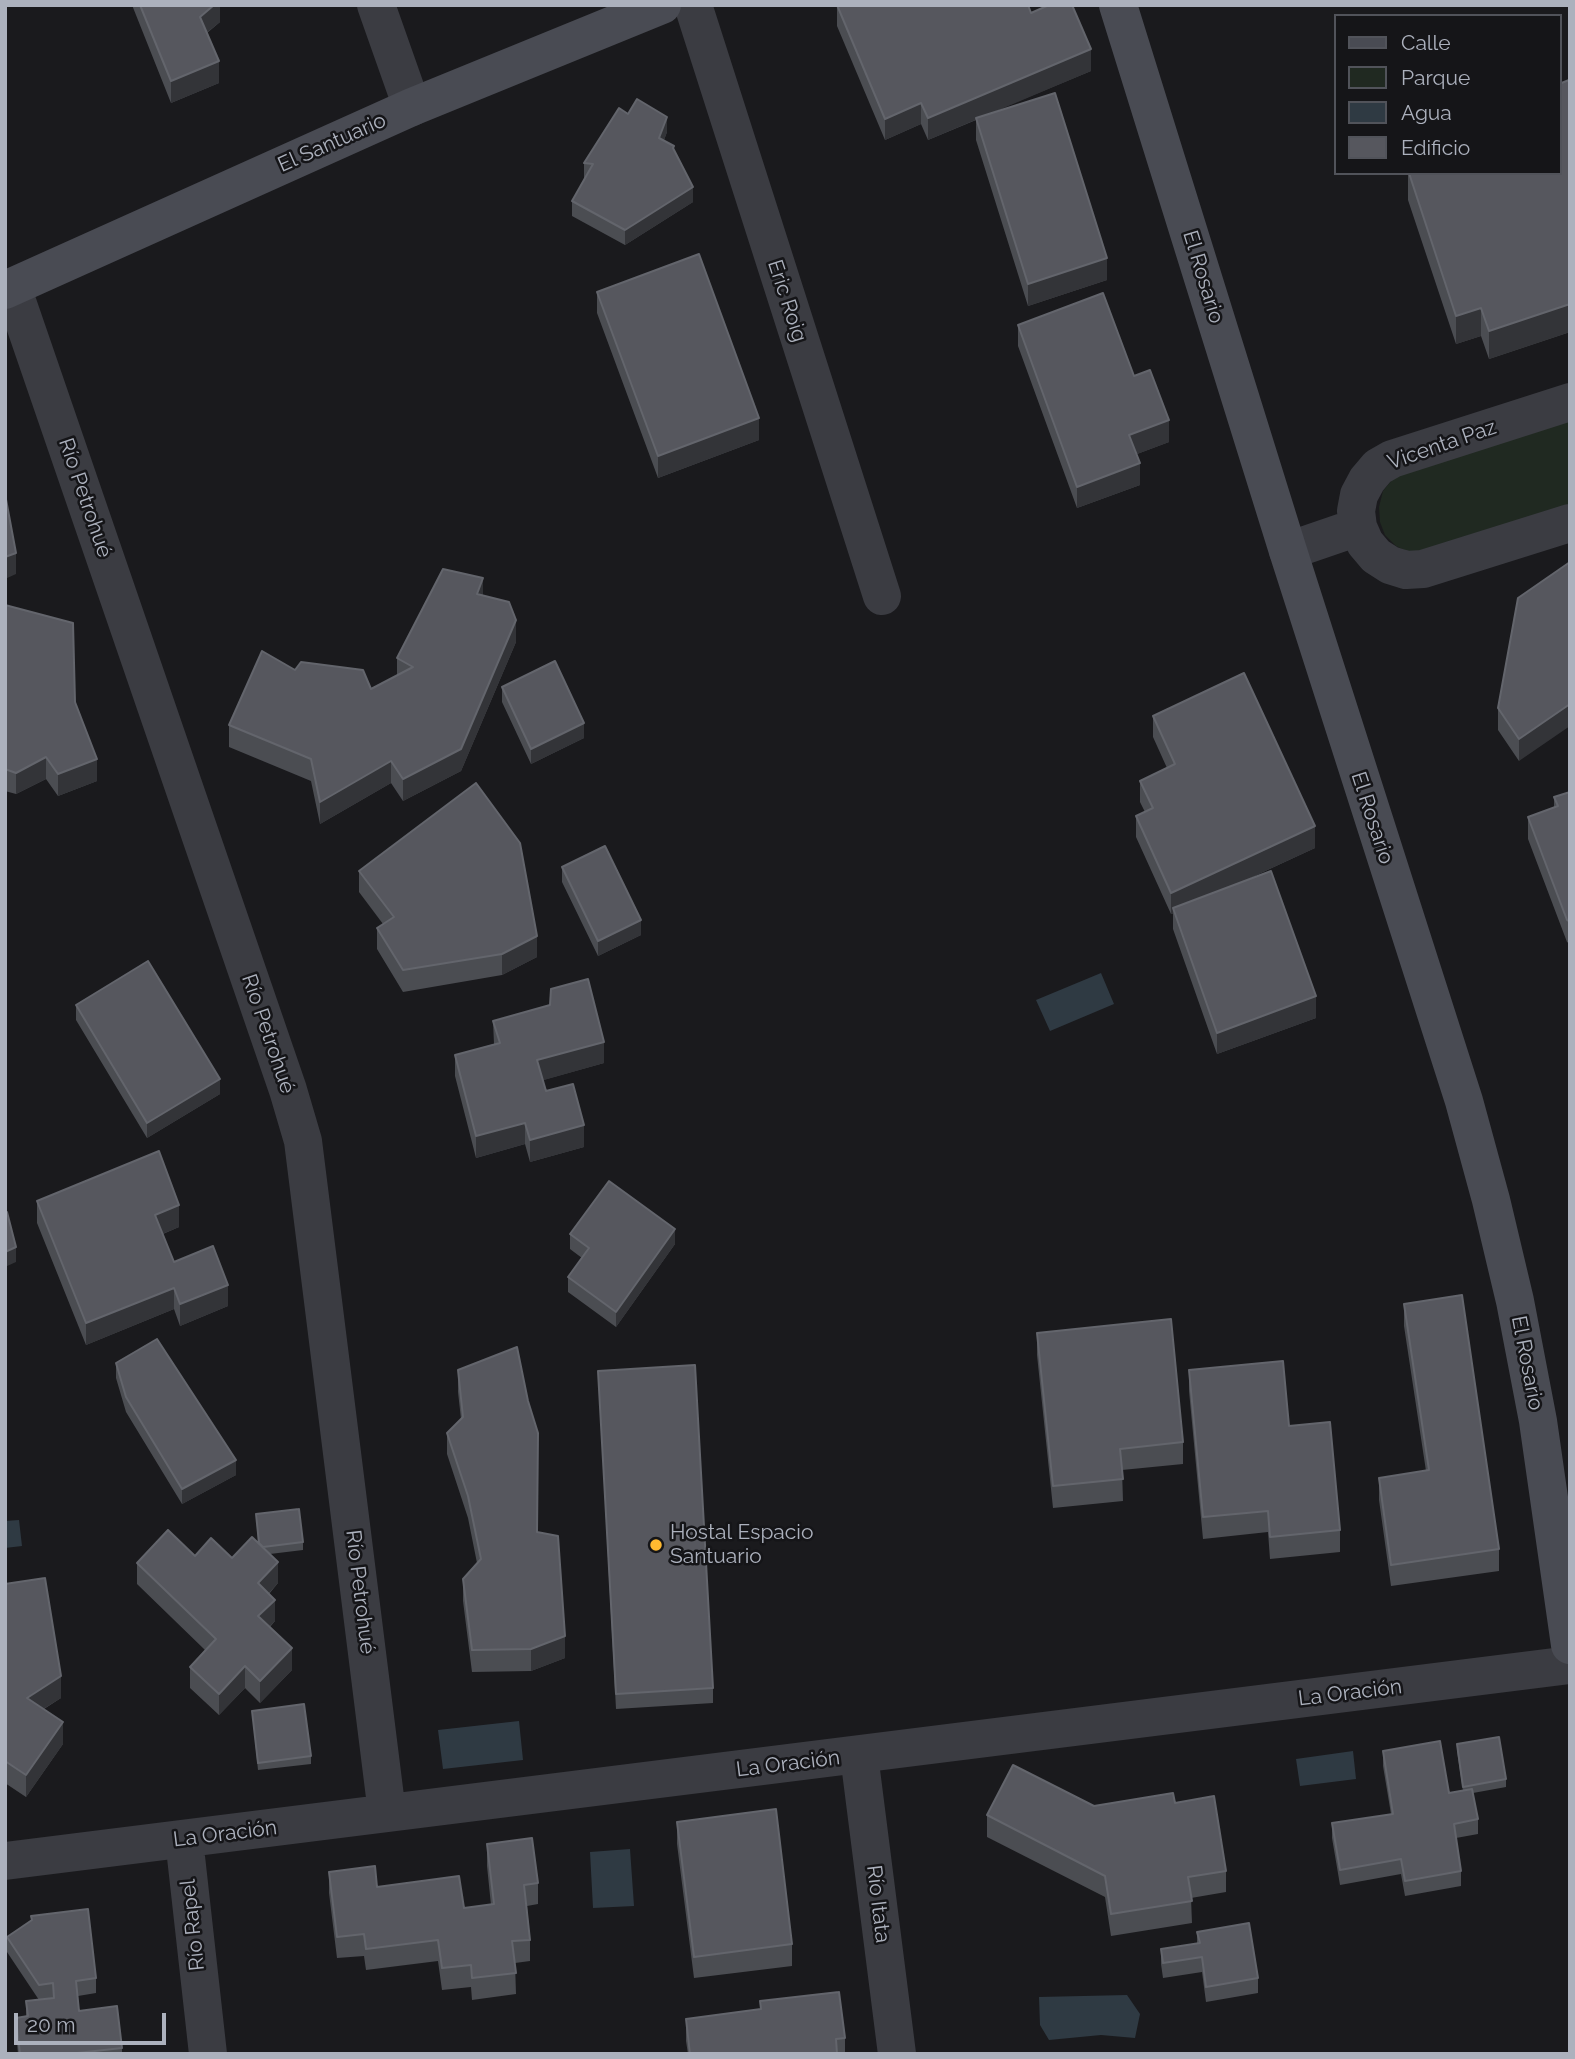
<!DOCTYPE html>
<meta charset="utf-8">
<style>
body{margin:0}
#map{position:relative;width:1575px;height:2059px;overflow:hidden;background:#1a1a1d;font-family:Raleway,sans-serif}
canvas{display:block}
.frame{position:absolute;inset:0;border:7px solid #acb1bd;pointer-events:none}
.legend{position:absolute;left:1334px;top:14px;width:228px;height:161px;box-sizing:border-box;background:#151518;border:2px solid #51535a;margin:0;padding:9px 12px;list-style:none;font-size:21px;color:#acb1bd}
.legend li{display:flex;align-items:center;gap:14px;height:35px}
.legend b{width:35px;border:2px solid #51535a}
.scale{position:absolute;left:14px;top:2013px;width:152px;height:32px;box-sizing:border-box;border:4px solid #acb1bd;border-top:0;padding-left:9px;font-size:21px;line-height:24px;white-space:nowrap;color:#acb1bd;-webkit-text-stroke:5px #151518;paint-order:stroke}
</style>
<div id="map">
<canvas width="1575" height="2059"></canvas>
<div class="frame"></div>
<ul class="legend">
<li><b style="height:9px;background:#494b53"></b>Calle</li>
<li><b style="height:19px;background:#202921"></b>Parque</li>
<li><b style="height:19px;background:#2f3a43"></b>Agua</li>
<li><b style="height:19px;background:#56575e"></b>Edificio</li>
</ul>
<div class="scale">20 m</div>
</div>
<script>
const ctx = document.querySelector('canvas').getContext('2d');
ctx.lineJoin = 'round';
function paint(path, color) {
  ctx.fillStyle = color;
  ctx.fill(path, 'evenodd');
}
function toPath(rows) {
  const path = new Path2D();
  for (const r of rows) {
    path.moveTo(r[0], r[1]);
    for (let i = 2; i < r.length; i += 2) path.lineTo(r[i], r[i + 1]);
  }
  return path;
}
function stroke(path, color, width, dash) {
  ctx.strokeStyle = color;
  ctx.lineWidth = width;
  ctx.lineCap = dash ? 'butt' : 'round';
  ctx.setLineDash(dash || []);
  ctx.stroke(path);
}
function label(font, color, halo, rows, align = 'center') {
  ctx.font = font + ' Raleway,sans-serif';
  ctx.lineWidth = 5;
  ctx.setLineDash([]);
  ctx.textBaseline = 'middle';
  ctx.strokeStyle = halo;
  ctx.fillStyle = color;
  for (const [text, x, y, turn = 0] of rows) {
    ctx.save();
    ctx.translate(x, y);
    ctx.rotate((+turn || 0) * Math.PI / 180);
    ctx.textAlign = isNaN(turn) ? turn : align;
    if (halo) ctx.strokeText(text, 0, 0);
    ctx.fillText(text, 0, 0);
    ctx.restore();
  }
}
paint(toPath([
 [1570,419,1570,507,1438,551,1409,552,1396,546,1385,535,1380,522,1379,507,1383,491,1392,480,1403,472]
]), '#202921');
paint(toPath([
 [1101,973,1114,1004,1050,1031,1036,1000],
 [19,1520,22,1546,5,1548,5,1521],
 [519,1721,523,1760,443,1769,438,1730],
 [1353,1751,1356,1779,1300,1786,1296,1759],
 [630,1849,634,1906,593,1908,590,1852],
 [1127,1995,1140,2014,1135,2038,1101,2035,1049,2040,1040,2025,1039,1997]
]), '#2f3a43');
stroke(toPath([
 [376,5,412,107],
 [693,5,882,596],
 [12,287,288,1090,303,1141,387,1813],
 [1570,402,1392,459,1378,467,1367,480,1359,495,1356,511,1358,527,1365,543,1376,556,1390,565,1406,570,1423,569,1570,523],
 [1288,551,1358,527],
 [859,1755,897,2054],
 [184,1839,208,2054],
 [5,1861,1570,1665]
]), '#3b3c42', 38);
stroke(toPath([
 [1118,5,1288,551,1464,1101,1491,1200,1515,1301,1538,1421,1570,1645],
 [5,290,412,107,662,5]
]), '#494b53', 38);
paint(toPath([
 [132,5,220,5,220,22,207,33,219,83,171,103],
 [837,5,1031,13,1091,71,990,113,1107,280,1028,306,976,140,976,120,928,140,921,124,885,140,837,26],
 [1570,84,1570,332,1489,359,1481,336,1456,344,1408,200,1408,173,1559,173],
 [628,114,667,132,664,140,674,150,693,202,625,245,572,216,572,201,585,178,584,178,584,163],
 [597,292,759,440,658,478,597,313],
 [1018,325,1134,376,1169,442,1137,454,1140,485,1077,508,1018,346],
 [1570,562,1519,761,1498,730,1498,708],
 [483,596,516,642,461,771,403,801,391,783,320,824,311,781,229,747,229,725,371,689,397,675,397,658],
 [5,605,75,702,97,781,58,796,46,779,16,794,5,791],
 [502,687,584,738,531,764,502,702],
 [1153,716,1315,848,1235,885,1316,1018,1217,1054,1173,929,1173,914,1171,914,1136,837,1136,816,1145,812,1140,802,1140,781,1167,768,1153,737],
 [1570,792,1570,944,1567,942,1528,839,1528,817,1554,808,1554,797],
 [562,867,641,935,598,956,562,882],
 [359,871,537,957,502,975,403,992,377,949,377,928,383,924,359,892],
 [76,1005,220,1094,147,1138,76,1020],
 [493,1021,604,1063,543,1080,546,1091,584,1147,530,1162,525,1144,476,1158,455,1076,455,1055,494,1044],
 [37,1201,179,1227,163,1234,174,1262,228,1306,180,1326,174,1309,86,1345,37,1223],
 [570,1234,675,1244,616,1327,568,1292,568,1277,582,1258,570,1249],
 [1404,1304,1499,1549,1499,1571,1391,1586,1379,1500,1379,1478,1426,1471,1404,1326],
 [1037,1333,1183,1442,1183,1464,1122,1470,1123,1501,1053,1508,1037,1355],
 [116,1363,236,1475,182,1504,126,1412,116,1378],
 [458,1370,537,1532,565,1658,531,1671,472,1672,463,1601,463,1579,477,1563,468,1518,447,1454,447,1433,461,1419,458,1392],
 [1189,1370,1289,1426,1340,1530,1340,1552,1270,1559,1268,1532,1203,1539,1189,1391],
 [598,1371,713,1688,713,1703,616,1709],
 [256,1514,303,1542,303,1550,270,1554,278,1583,269,1594,275,1621,270,1627,292,1670,260,1703,245,1688,219,1715,190,1688,190,1667,205,1650,137,1584,137,1563,195,1556,232,1558,258,1542],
 [5,1584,61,1698,44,1709,63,1744,26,1797,5,1783],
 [252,1711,311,1756,311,1764,258,1770],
 [1457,1744,1506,1779,1506,1787,1473,1793,1478,1819,1478,1834,1456,1838,1461,1871,1461,1886,1405,1896,1401,1874,1340,1885,1332,1838,1332,1823,1391,1814,1383,1766,1383,1751,1449,1793,1463,1791,1457,1751],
 [1175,1803,1226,1871,1226,1892,1191,1898,1192,1923,1111,1936,1105,1897,987,1837,987,1815],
 [677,1822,792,1944,792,1966,694,1978,677,1844],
 [487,1844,538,1883,538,1904,527,1906,530,1940,530,1961,515,1963,516,1994,472,2000,471,1987,442,1990,438,1961,366,1970,364,1956,337,1958,329,1893,329,1872,377,1887,464,1908,491,1905,487,1866],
 [1197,1932,1258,1978,1258,1993,1206,2002,1202,1972,1163,1978,1161,1964,1161,1949,1197,1943],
 [7,1937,96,1978,96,1993,78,1996,79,2011,122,2048,122,2054,18,2054,16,2033,16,2018,26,2017,26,2001,39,2000,7,1952],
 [760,2001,845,2038,845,2054,688,2054,686,2041,686,2019,760,2009]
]), '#4b4d52');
paint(toPath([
 [214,5,220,5,220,22,200,38,200,17],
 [1091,49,1091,71,928,140,928,118],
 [219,61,219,83,171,103,171,81],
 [921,103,921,124,885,140,885,119],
 [667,117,667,132,659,153,659,138],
 [693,187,693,202,625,245,625,230],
 [1107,258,1107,280,1028,306,1028,284],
 [1570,304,1570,332,1489,359,1489,331],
 [1481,308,1481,336,1456,344,1456,316],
 [759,418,759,440,658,478,658,456],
 [1169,420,1169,442,1129,457,1129,435],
 [1140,463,1140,485,1077,508,1077,487],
 [16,553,16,574,5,579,5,557],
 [483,578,483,600,477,594],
 [516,620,516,642,461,771,403,801,403,779],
 [1570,704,1570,726,1519,761,1519,739],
 [584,723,584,738,531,764,531,749],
 [46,757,46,779,16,794,16,773],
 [97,759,97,781,58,796,58,774],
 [391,761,391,783,320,824,320,802],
 [1315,826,1315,848,1174,913,1173,908,1173,914,1171,914,1171,893],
 [641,920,641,935,598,956,598,941],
 [537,936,537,957,502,975,502,954],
 [1316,996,1316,1018,1217,1054,1217,1033],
 [604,1042,604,1063,537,1082,537,1060],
 [220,1079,220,1094,147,1138,147,1123],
 [525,1123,525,1144,476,1158,476,1136],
 [584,1125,584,1147,530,1162,530,1140],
 [179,1205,179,1227,155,1237,155,1215],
 [675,1229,675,1244,616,1327,616,1312],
 [16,1247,16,1262,5,1267,5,1252],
 [228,1285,228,1306,180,1326,180,1304],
 [174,1288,174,1309,86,1345,86,1323],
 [236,1460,236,1475,182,1504,182,1489],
 [278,1562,278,1583,258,1605,258,1583],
 [275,1600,275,1621,258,1638,258,1616],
 [565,1636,565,1658,531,1671,531,1649],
 [292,1648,292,1670,260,1703,260,1681],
 [245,1666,245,1688,219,1715,219,1694],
 [61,1676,61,1698,27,1719,27,1698],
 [63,1722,63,1744,26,1797,26,1775]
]), '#333438');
const building = toPath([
 [140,5,214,5,200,17,219,61,171,81,140,5],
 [837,5,1028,5,1031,13,1049,5,1072,5,1091,49,928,118,921,103,885,119,837,5],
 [1569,80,1570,84,1570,304,1489,331,1481,308,1456,316,1409,173,1559,173,1559,84,1569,80],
 [1055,93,1107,258,1028,284,976,118,1055,93],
 [637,99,667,117,659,138,674,146,673,148,693,187,625,230,572,201,593,164,584,163,619,108,628,114,637,99],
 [699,254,759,418,658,456,597,292,699,254],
 [1103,293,1134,376,1150,370,1169,420,1129,435,1140,463,1077,487,1018,325,1103,293],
 [5,494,16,553,5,557,5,494],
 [1570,562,1570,704,1519,739,1498,708,1518,598,1570,562],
 [443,569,483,578,477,594,509,602,516,620,461,749,403,779,391,761,320,802,311,759,229,725,262,651,295,670,301,662,363,670,371,689,413,667,397,658,443,569],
 [5,605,73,623,75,702,97,759,58,774,46,757,16,773,5,769,5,605],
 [555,661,584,723,531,749,502,687,555,661],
 [1244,673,1315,826,1171,893,1136,816,1153,808,1140,781,1175,764,1153,716,1244,673],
 [476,783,520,843,537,936,502,954,403,970,377,928,394,917,359,871,476,783],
 [1570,792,1570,922,1567,920,1528,817,1558,806,1554,797,1570,792],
 [605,846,641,920,598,941,562,867,605,846],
 [1271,871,1316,996,1217,1033,1173,908,1271,871],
 [148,961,220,1079,147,1123,76,1005,148,961],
 [588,979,604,1042,537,1060,546,1091,573,1084,584,1125,530,1140,525,1123,476,1136,455,1055,500,1043,493,1021,550,1005,551,989,588,979],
 [159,1151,179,1205,155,1215,174,1262,213,1246,228,1285,180,1304,174,1288,86,1323,37,1201,159,1151],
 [609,1181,675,1229,616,1312,568,1277,589,1248,570,1234,609,1181],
 [5,1212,7,1212,16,1247,5,1252,5,1212],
 [1462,1295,1499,1549,1391,1565,1379,1478,1429,1470,1404,1304,1462,1295],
 [1171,1319,1183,1442,1120,1449,1123,1479,1053,1486,1037,1333,1171,1319],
 [157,1339,236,1460,182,1489,126,1397,116,1363,157,1339],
 [517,1347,528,1401,538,1433,537,1532,558,1536,565,1636,531,1649,472,1650,463,1579,481,1559,468,1496,447,1433,463,1417,458,1370,517,1347],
 [1283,1361,1289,1426,1330,1422,1340,1530,1270,1537,1268,1511,1203,1517,1189,1370,1283,1361],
 [695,1365,713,1688,616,1694,598,1371,695,1365],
 [299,1509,303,1542,263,1547,259,1543,256,1514,299,1509],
 [168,1530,195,1556,211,1538,232,1558,252,1537,278,1562,258,1583,275,1600,258,1616,292,1648,260,1681,245,1666,219,1694,190,1667,216,1639,137,1563,168,1530],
 [45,1578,61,1676,27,1698,63,1722,26,1775,5,1761,5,1584,45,1578],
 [304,1704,311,1756,258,1763,252,1711,304,1704],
 [1499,1737,1506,1779,1463,1787,1457,1744,1499,1737],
 [1440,1741,1449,1793,1472,1789,1478,1819,1454,1824,1461,1871,1405,1881,1401,1859,1340,1870,1332,1823,1393,1814,1383,1751,1440,1741],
 [1013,1765,1094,1806,1173,1793,1175,1803,1214,1796,1226,1871,1188,1877,1192,1901,1111,1914,1105,1876,987,1815,1013,1765],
 [776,1809,792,1944,694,1957,677,1822,776,1809],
 [532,1838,538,1883,524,1885,530,1940,512,1941,516,1973,472,1978,471,1965,442,1968,438,1940,366,1949,364,1934,337,1937,329,1872,375,1866,377,1887,459,1876,464,1908,494,1904,487,1844,532,1838],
 [88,1909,96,1978,76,1981,79,2011,117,2006,122,2048,68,2054,20,2054,16,2018,28,2016,26,2001,54,1998,53,1983,39,1985,7,1937,32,1920,31,1916,88,1909],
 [1249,1923,1258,1978,1206,1987,1202,1957,1163,1963,1161,1949,1200,1943,1197,1932,1249,1923],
 [839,1992,845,2038,836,2039,837,2054,690,2054,686,2019,761,2009,760,2001,839,1992]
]);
paint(building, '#56575e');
stroke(building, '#63656c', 2);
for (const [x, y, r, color] of [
 [656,1545,7,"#ffb930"]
]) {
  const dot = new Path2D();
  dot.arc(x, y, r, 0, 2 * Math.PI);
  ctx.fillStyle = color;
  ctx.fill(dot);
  stroke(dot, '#151518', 2.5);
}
label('21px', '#acb1bd', '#151518', [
 ["El Santuario",332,143,-24],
 ["El Rosario",1203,277,73],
 ["Eric Roig",787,301,72],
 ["Vicenta Paz",1442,445,-19],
 ["Río Petrohué",85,498,71],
 ["El Rosario",1372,818,72],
 ["Río Petrohué",268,1034,71],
 ["El Rosario",1527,1363,79],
 ["Río Petrohué",360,1592,83],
 ["La Oración",1350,1693,-7],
 ["La Oración",788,1764,-7],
 ["La Oración",225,1834,-7],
 ["Río Itata",878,1904,83],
 ["Río Rapel",193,1925,-96]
]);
label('21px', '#acb1bd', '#151518', [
 ["Hostal Espacio",670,1533],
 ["Santuario",670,1557]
], 'left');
</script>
